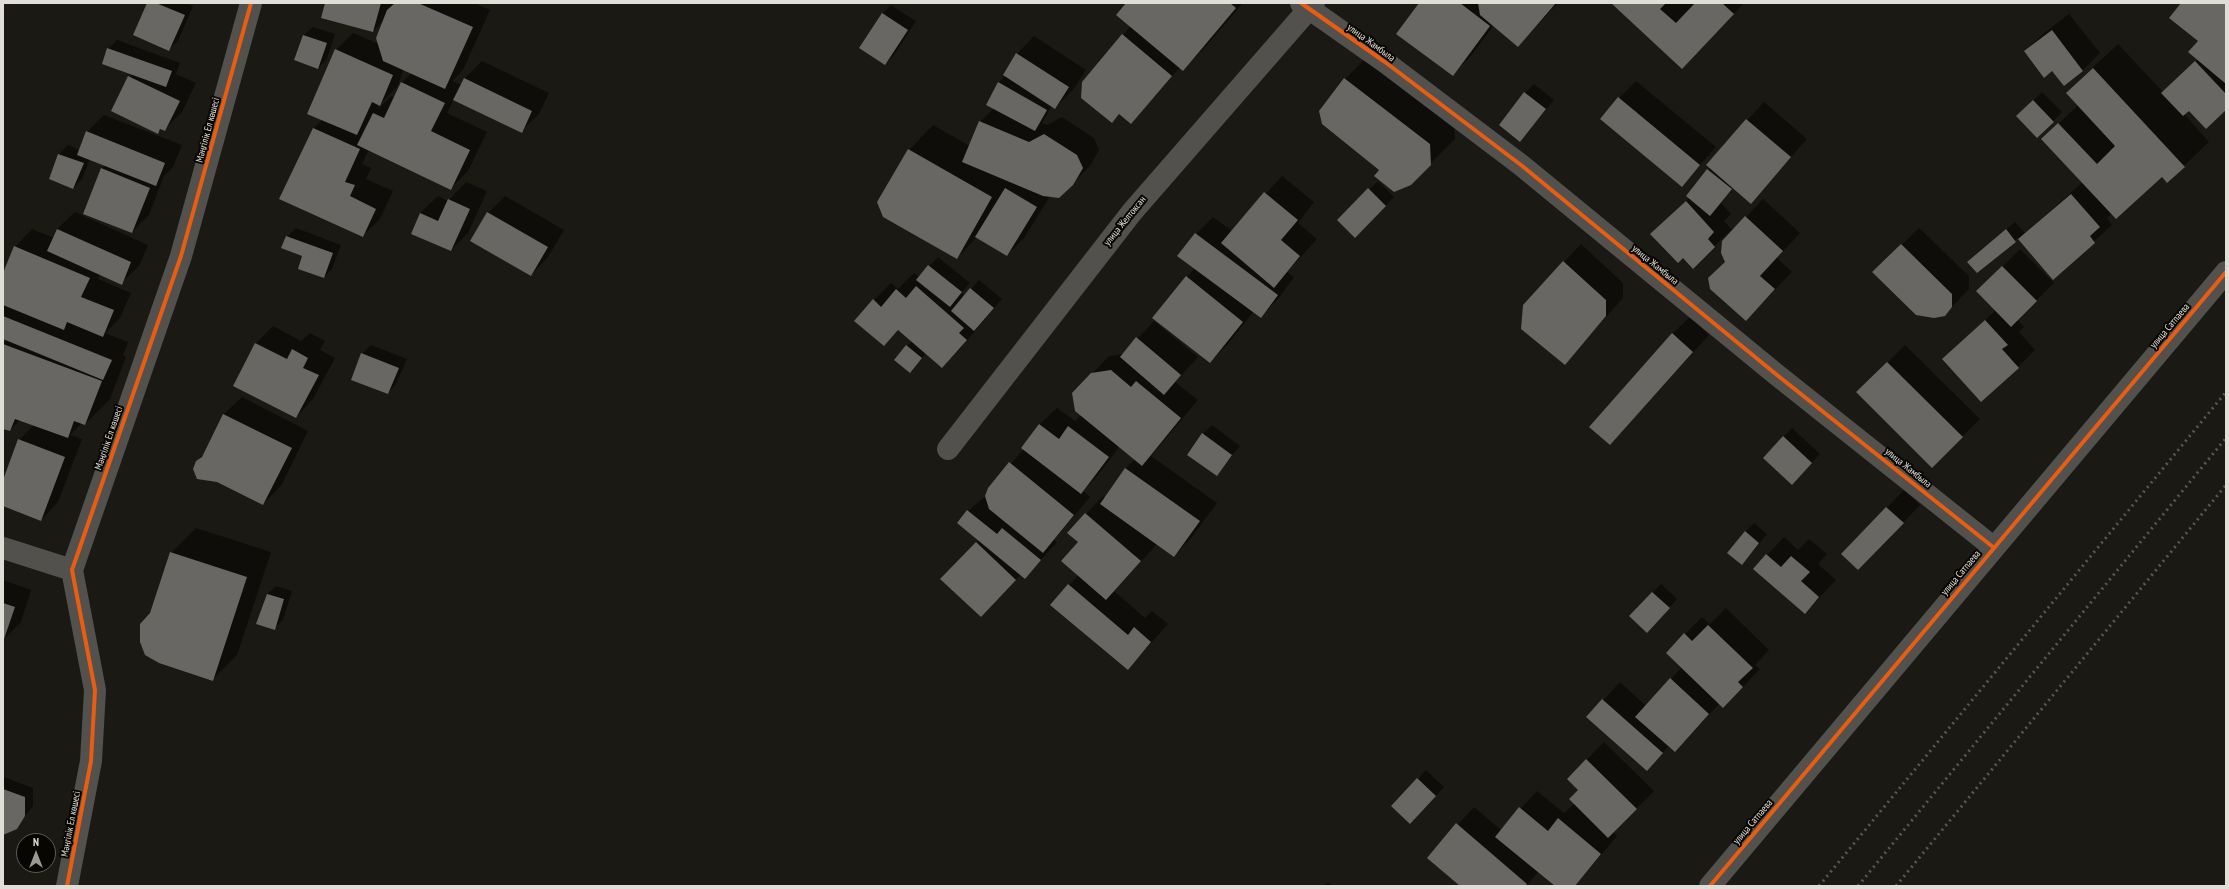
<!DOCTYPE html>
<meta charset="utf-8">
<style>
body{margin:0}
#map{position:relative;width:2229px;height:889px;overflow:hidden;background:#1b1914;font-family:"PT Sans Narrow",sans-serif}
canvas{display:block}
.frame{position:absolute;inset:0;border:4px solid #e0ded7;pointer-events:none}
.north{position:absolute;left:16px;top:833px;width:40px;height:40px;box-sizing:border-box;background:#070603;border:1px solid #5e5c58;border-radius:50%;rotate:0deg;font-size:11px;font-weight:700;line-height:16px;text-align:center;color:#e0ded7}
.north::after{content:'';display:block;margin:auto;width:14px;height:18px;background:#9b9993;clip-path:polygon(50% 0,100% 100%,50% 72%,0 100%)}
</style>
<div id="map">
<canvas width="2229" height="889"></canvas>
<div class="frame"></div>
<div class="north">N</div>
</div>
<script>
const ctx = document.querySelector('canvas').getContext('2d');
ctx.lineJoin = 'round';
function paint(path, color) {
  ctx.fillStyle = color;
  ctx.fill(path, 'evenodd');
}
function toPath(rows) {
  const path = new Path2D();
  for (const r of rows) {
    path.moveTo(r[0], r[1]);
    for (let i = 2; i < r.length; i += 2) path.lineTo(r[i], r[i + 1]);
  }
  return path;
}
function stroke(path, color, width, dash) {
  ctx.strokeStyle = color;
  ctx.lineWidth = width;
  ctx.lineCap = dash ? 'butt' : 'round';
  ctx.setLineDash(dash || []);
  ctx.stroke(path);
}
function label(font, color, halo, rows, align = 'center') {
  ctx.font = font + ' "PT Sans Narrow",sans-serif';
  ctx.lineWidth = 4;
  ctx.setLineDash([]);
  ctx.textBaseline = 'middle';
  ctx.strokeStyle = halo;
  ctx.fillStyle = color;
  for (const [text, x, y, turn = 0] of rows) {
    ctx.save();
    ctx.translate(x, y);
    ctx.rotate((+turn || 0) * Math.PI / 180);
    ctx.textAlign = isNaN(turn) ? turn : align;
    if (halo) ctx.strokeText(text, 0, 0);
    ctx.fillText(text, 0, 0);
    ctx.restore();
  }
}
paint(toPath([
 [148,3,185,3,193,6,178,41,169,49],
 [326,3,393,3,392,6,395,3,474,3,490,10,463,70,452,81,462,85,465,78,482,61,549,93,539,114,521,131,454,99,447,113,487,132,468,171,451,188,369,149,362,164,371,168,366,179,393,191,380,219,362,236,281,199,314,128,323,119,336,50,353,33,379,44,385,19,373,31],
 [404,69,412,73,402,82,395,98,391,96,377,110,380,104,397,87],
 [1127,3,1243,3,1207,45,1183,70,1180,67,1131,123,1120,114,1112,122,1123,35,1131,26],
 [1420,3,1558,3,1518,46,1494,25,1470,57,1453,74],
 [1613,3,1744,3,1682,68],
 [2183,3,2226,3,2226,109,2189,110,2184,114,2209,142,2167,182,2162,175,2112,213,2107,218,2112,225,2053,278,2018,238,1977,272,1969,262,1977,253,2015,222,2025,233,2083,182,2043,139,2078,105,2067,93,2092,68,2118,44,2163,92,2198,59,2199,41],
 [891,5,916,21,894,55,885,64,882,14],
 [2069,14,2100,53,2083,70,2064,84,2052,70,2025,51,2043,34],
 [313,27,335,34,327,59,318,68,295,60,304,35],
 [1034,36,1086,70,1073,90,1055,108,1052,105,1042,123,1047,125,1062,117,1094,138,1099,150,1090,166,1059,197,1050,196,1024,238,1007,255,977,237,957,258,909,150,933,125,970,146,980,122,994,108,998,83,1006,76,1017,54],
 [117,40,180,63,176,74,196,83,182,112,164,130,162,128,157,133,112,110,132,74,108,49],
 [1370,54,1454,119,1455,139,1410,184,1381,170,1345,79],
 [1636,81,1716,147,1682,185,1619,98],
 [1534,84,1554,100,1520,141,1525,93],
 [2042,92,2062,112,2038,137,2018,116],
 [1764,102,1807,139,1750,202,1733,188,1721,203,1731,214,1724,221,1733,231,1763,199,1800,233,1777,258,1792,272,1746,320,1726,262,1733,231,1731,230,1693,267,1669,217,1689,198,1710,167,1707,164],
 [104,115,182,145,173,167,164,176,149,215,132,232,101,169,105,165,90,159,82,179,73,188,50,179,59,154,68,145,80,150,87,132],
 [1282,176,1314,202,1298,223,1317,239,1287,272,1294,277,1278,299,1261,316,1254,311,1227,345,1210,362,1187,277,1195,268,1196,234,1213,217,1232,231],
 [1378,181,1394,197,1355,237,1338,220],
 [466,182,487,191,468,233,451,250,420,213,438,196,448,201],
 [505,196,564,230,548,257,531,275,488,213],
 [75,212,148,245,139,266,121,283,100,274,98,279,131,293,120,318,105,333,128,342,123,355,126,357,110,399,85,424,82,423,70,435,82,439,58,502,41,520,3,505,3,483,19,440,34,425,20,420,10,430,3,428,3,344,7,339,3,338,3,276,15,247,32,229,54,238,57,229],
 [296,228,341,245,332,269,324,277,287,237],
 [1919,228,1969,276,1969,289,1944,315,1874,272],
 [1581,244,1623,283,1623,298,1564,364,1524,305],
 [2020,249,2054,283,2017,319,2024,327,2019,332,2035,350,2018,367,1943,359,1996,310,1978,291],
 [938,257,970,283,961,293,965,296,979,280,1002,299,959,350,942,367,926,353,918,363,895,360,912,341,899,330,884,345,874,300,891,283,898,289,914,273,919,277],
 [1690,317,1709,335,1610,444,1672,334],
 [1154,321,1198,357,1175,382,1198,400,1151,456,1217,503,1191,538,1174,556,1157,544,1114,591,1145,618,1152,611,1168,624,1128,669,1069,585,1079,575,1079,542,1086,514,1103,496,1105,498,1126,468,1135,459,1120,446,1098,475,1083,491,1090,497,1054,540,1057,542,1025,578,1021,574,998,598,942,579,979,540,968,511,987,495,989,488,1024,449,1039,425,1057,408,1075,421,1081,415,1092,374,1109,356,1123,354],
 [273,326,301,341,310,333,325,341,320,350,335,358,313,399,296,417,234,385,256,343],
 [371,345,407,359,396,384,388,393,362,354],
 [1905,345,1980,419,1932,466,1858,392],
 [242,397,308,431,281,486,263,504,197,462,204,454,224,414],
 [1212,425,1240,446,1216,474,1203,434],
 [1792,428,1820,454,1792,484,1783,437],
 [1904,490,1920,505,1875,552,1842,554],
 [1754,523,1767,534,1742,564,1745,532],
 [196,528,271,552,237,655,212,680,151,613,171,553],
 [1784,537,1798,550,1809,539,1827,554,1818,564,1836,580,1805,613,1754,569],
 [3,580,31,590,21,622,3,640],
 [1661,584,1677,599,1656,623,1652,593],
 [276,586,292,591,283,620,274,629,267,594],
 [1726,608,1769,650,1755,665,1760,669,1741,689,1720,703,1675,751,1669,746,1647,769,1588,717,1620,682,1646,706,1682,667,1685,634,1702,617,1710,624],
 [1604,742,1654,791,1613,832,1617,836,1575,886,1557,886,1539,871,1526,886,1462,886,1428,857,1474,807,1501,830,1537,791,1564,813,1575,803,1580,790,1568,779],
 [1426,770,1444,787,1419,814,1418,779],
 [4,777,33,788,33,806,16,828,3,834],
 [1328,882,1332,886,1324,886]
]), '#0007');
paint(toPath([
 [147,3,156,3,185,15,169,51,133,35],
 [325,3,381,3,373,32,321,18],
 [395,3,418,3,473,27,445,89,383,61,376,38,387,10],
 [1126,3,1230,3,1236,8,1183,71,1116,15],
 [1419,3,1460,3,1490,26,1453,76,1396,34],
 [1478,3,1556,3,1518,47,1480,15],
 [1611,3,1666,3,1660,9,1676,23,1695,3,1722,3,1734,14,1682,69],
 [2181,3,2226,3,2226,84,2188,52,2198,41,2169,18],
 [882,13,908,30,885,65,859,48],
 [2052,30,2083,71,2064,86,2052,71,2044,78,2024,51],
 [1122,34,1172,76,1131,124,1119,114,1112,123,1081,98,1082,82],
 [303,35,327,43,318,69,294,60],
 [107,48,172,71,166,87,102,64],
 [335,49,393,75,380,106,372,102,357,135,307,114],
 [1016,53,1069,87,1055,109,1003,75],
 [2195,61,2226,94,2226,110,2206,129,2189,111,2183,116,2161,93],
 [2093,68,2185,167,2167,183,2162,177,2116,219,2041,139,2058,123,2097,164,2115,146,2066,93],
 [128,76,180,101,165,131,160,129,158,134,111,111],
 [464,78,532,111,522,133,453,100],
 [1344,78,1430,144,1431,165,1411,185,1394,192,1374,176,1379,170,1322,124,1319,111],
 [401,82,445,103,431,131,470,150,451,190,357,145,373,113,384,118],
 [998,82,1047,110,1035,131,986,105],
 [1524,92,1546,109,1520,142,1499,125],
 [1618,97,1700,165,1682,187,1600,119],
 [2033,100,2054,122,2037,138,2016,116],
 [1746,119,1791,157,1751,204,1706,165],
 [979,121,1029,142,1044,134,1077,155,1083,168,1073,185,1059,198,1043,196,962,162],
 [313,128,360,149,345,182,355,185,350,196,376,209,363,237,279,199],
 [86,131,165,163,156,186,77,155],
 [908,149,992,197,957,259,883,217,877,202],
 [58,154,84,163,73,189,49,179],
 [101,168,150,188,132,233,83,214],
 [1707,169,1732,189,1710,216,1686,196],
 [1005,188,1037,207,1007,256,975,237],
 [1368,188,1386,206,1355,238,1337,220],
 [1264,192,1298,220,1281,240,1300,256,1274,288,1221,243],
 [2071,194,2100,227,2090,236,2095,243,2053,280,2018,239],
 [448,199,470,209,451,251,411,234,420,213,438,221],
 [1686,201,1714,232,1708,239,1715,247,1693,269,1683,258,1678,263,1650,234],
 [487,212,548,247,531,276,470,241],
 [1745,216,1783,251,1760,276,1775,289,1746,321,1710,289,1708,278,1725,262,1721,253,1722,241],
 [57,229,131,262,122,285,47,251],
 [2006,229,2016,242,1977,273,1967,262],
 [1195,233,1278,295,1261,318,1177,256],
 [286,236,333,253,324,278,298,269,302,256,281,248],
 [1901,244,1952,294,1952,307,1945,316,1934,318,1916,315,1872,272],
 [14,246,90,278,81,297,114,310,103,337,67,322,64,330,3,305,3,273],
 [1563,261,1606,300,1606,316,1565,365,1521,329,1523,305],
 [928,265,962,292,950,307,916,280],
 [2002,266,2037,301,2011,327,1976,291],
 [1186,276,1243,322,1210,363,1152,318],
 [916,286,964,328,959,333,967,340,942,368,898,330,884,346,854,321,873,299,881,307,896,289,906,298],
 [970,288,994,308,974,331,951,311],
 [3,316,112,360,103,380,3,339],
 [1985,320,2008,345,2002,349,2019,368,1981,402,1942,359],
 [1672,333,1693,352,1610,445,1589,427],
 [1136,337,1181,375,1164,395,1120,357],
 [255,343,287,359,292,349,308,358,303,368,319,375,296,418,233,386],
 [3,344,102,381,85,425,74,421,68,438,15,419,10,431,3,429],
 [906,345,922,358,910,373,894,360],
 [361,353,399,368,388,394,351,380],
 [1887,362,1963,437,1932,468,1856,392],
 [1111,370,1131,387,1136,381,1181,418,1142,466,1075,411,1072,393,1091,373],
 [223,414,292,448,263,505,217,482,197,479,193,469,196,461,202,457],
 [1039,424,1059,439,1068,426,1109,457,1081,494,1021,448],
 [1202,433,1232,455,1217,476,1187,455],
 [1783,436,1812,463,1792,485,1763,458],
 [18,439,65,457,41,521,3,506,3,480],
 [1009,462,1074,515,1043,553,989,509,985,496,988,488],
 [1125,468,1200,521,1174,557,1100,504],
 [1886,507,1904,523,1858,570,1841,554],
 [967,510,997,534,1002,528,1041,560,1025,579,957,523],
 [1085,513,1141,561,1106,600,1061,561,1078,542,1067,533],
 [1745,531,1759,543,1742,565,1727,553],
 [976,542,1016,580,981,617,940,579],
 [170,552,247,577,213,681,159,663,145,655,140,642,140,624,150,613],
 [1766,554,1781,567,1791,556,1810,572,1801,581,1819,597,1805,614,1753,569],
 [1068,584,1128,635,1134,627,1151,642,1128,670,1050,605],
 [1652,592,1670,608,1647,633,1629,616],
 [267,594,284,599,275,630,256,624],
 [3,603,15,607,3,642],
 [1708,625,1753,668,1738,682,1743,687,1723,708,1666,653,1684,633,1692,641],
 [1670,678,1709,714,1675,752,1635,717],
 [1602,699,1663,753,1647,771,1586,717],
 [1586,759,1637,809,1608,838,1569,799,1578,790,1567,779],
 [1417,778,1436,796,1410,824,1391,806],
 [3,789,25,797,25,816,17,829,3,835],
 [1519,807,1548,831,1558,818,1601,854,1575,886,1555,886,1495,837],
 [1456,823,1527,884,1525,886,1460,886,1427,858]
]), '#696763');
stroke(toPath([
 [1301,3,1385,62,1521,165,1777,375,1993,547],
 [948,449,1132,212,1314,3],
 [3,548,72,570],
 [67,886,91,761,95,690,72,570,181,256,251,3]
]), '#52514d', 22);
stroke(toPath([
 [1710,886,2226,272]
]), '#52514d', 22);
stroke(toPath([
 [1819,886,2226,392],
 [1858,886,2226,438],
 [1896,886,2226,485]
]), '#585753', 3, [2, 4]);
stroke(toPath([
 [1301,3,1385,62,1521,165,1777,375,1993,547],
 [67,886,91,761,95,690,72,570,181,256,251,3],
 [1710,886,2226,272]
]), '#e95d12', 4);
label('10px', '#e0ded7', '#070603', [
 ["улица Жамбыла",1371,43,36],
 ["Мәңгілік Ел көшесі",208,130,-75],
 ["улица Желтоксан",1125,221,-51],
 ["улица Жамбыла",1655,265,39],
 ["улица Сатпаева",2170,326,-50],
 ["Мәңгілік Ел көшесі",109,438,-71],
 ["улица Жамбыла",1908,468,39],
 ["улица Сатпаева",1961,573,-50],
 ["улица Сатпаева",1753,822,-50],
 ["Мәңгілік Ел көшесі",71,824,-79]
]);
</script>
